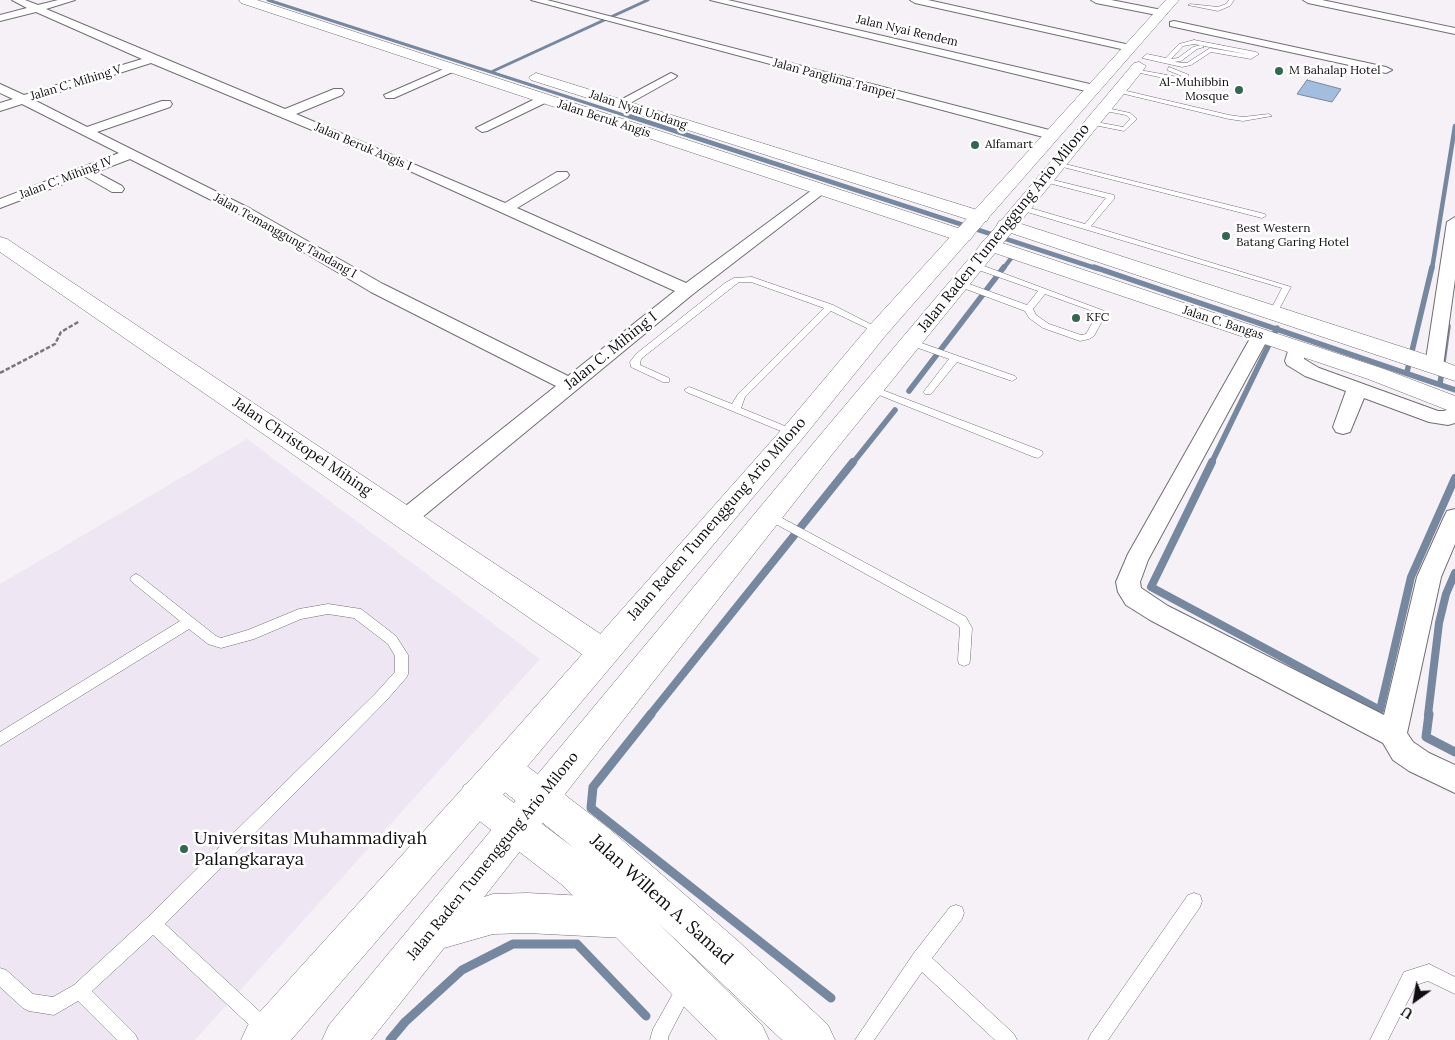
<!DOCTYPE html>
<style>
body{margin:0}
#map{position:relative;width:1455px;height:1040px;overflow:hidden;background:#f5f1f7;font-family:Lora,serif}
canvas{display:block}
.north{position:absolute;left:1390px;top:975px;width:50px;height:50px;-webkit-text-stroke:4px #fff;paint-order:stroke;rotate:212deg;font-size:14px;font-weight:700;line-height:20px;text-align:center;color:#100e10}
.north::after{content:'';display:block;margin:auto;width:18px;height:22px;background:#100e10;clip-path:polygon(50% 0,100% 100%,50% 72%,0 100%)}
</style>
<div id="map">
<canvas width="1455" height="1040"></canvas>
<div class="north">U</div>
</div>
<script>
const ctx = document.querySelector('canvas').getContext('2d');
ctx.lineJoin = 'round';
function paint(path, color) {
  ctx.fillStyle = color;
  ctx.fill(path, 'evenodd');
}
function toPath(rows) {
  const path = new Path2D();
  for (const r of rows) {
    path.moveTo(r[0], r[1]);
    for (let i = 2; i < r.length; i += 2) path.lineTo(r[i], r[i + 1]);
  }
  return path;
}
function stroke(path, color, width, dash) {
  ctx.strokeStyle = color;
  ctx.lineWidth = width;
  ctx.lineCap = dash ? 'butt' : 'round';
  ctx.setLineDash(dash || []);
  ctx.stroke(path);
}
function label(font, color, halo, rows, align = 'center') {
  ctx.font = font + ' Lora,serif';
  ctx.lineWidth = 5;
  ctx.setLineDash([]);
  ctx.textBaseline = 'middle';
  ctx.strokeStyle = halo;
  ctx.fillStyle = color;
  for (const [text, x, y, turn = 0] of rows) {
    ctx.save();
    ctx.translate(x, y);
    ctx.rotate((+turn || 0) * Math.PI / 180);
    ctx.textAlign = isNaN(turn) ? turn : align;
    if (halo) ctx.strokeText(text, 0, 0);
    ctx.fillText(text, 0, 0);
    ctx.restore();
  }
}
paint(toPath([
 [247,439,540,659,195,1040,0,1040,0,584]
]), '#efe6f4');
const water = toPath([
 [1307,80,1341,89,1332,102,1297,94,1307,80]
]);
paint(water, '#a2bddd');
stroke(water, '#7688a0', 1);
stroke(toPath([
 [268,0,633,118],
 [491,72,648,0]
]), '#7688a0', 3);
stroke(toPath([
 [629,116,1098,269],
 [1003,269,1015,253],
 [1432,269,1455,126]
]), '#7688a0', 4.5);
stroke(toPath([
 [1094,267,1455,390],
 [1407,372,1432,267],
 [1440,384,1448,326],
 [909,391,1004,267],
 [852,464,895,410],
 [1211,464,1277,328]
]), '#7688a0', 5.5);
stroke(toPath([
 [1212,462,1151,587,1380,710,1411,577,1455,478],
 [650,715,853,462],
 [1428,715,1439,623,1446,594,1455,573]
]), '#7688a0', 8);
stroke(toPath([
 [651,714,593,787,591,808,831,998],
 [1429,714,1426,737,1455,752],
 [390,1040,405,1022,462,970,513,944,577,944,646,1016]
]), '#7688a0', 9);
const lane = toPath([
 [1229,0,1234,0,1230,6,1218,11,1188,5,1190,4,1218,7,1226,4,1229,0],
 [1194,40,1256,52,1259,54,1251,59,1211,52,1191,65,1182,67,1142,58,1147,54,1166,58,1179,44,1194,40],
 [1194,44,1251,55,1210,48,1187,63,1174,62,1181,61,1197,49,1204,47,1201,45,1193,47,1178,58,1171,59,1183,46,1194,44],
 [1169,67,1189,75,1184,80,1178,81,1131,71,1134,69,1178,77,1182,76,1167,70,1169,67],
 [1118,89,1229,115,1243,117,1269,114,1272,116,1243,121,1229,119,1116,92,1115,91,1118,89],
 [1102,107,1130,113,1137,119,1124,131,1089,124,1089,122,1091,121,1123,127,1130,119,1126,115,1100,110,1099,109,1102,107],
 [1057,162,1265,214,1266,216,1262,218,1055,165,1055,163,1057,162],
 [1041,177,1114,195,1114,199,1091,226,1291,287,1276,315,1270,315,1269,313,1282,288,1017,209,1017,205,1020,205,1085,224,1106,198,1041,181,1041,177],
 [970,263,976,263,1107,312,1094,336,1089,339,1080,341,1043,328,1029,318,1025,311,955,285,955,281,961,281,1027,305,1038,291,970,267,970,263],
 [1045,294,1098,313,1086,334,1081,335,1049,324,1036,315,1033,309,1045,294],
 [752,277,833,305,882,330,878,333,875,332,831,311,745,397,741,408,797,431,798,433,793,436,686,392,684,390,689,387,692,388,732,404,738,394,824,308,751,282,739,282,642,358,640,362,640,365,669,378,669,382,663,382,631,367,630,362,636,354,725,283,734,278,752,277],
 [910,339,1015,376,1017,378,1012,381,1009,380,957,362,931,394,925,394,923,392,925,390,949,359,907,344,907,340,910,339],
 [872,386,1042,451,1043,454,1038,458,1034,457,869,391,867,389,869,387,872,386],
 [769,511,966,617,972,628,970,660,969,664,964,666,959,664,958,660,960,628,958,625,765,518,763,515,769,511],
 [136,574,140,576,216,636,221,638,248,630,299,609,328,604,361,609,396,636,408,655,408,674,406,678,385,702,165,924,271,1022,274,1028,271,1034,265,1037,259,1034,153,935,92,991,135,1034,138,1040,117,1040,78,1001,54,1015,29,1011,23,1008,0,987,0,968,6,970,33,994,53,997,74,985,147,918,375,694,395,672,395,656,388,644,354,618,328,614,301,619,254,639,221,648,208,644,189,629,0,746,0,732,180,621,132,582,130,579,132,576,136,574],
 [1194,893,1200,895,1202,901,1200,907,1108,1040,1088,1040,1091,1034,1188,895,1194,893],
 [956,905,962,907,964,913,962,919,932,958,1014,1034,1017,1040,995,1040,922,972,874,1040,855,1040,914,953,950,907,956,905],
 [1429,964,1455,977,1455,994,1428,981,1416,985,1388,1040,1370,1040,1404,972,1429,964],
 [685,981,691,983,693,989,668,1037,668,1040,650,1040,653,1029,679,983,685,981]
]);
const street = toPath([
 [12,0,25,0,38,5,58,0,75,0,46,9,285,109,334,89,342,89,344,92,342,95,296,114,505,203,557,172,567,172,569,175,567,178,517,208,686,283,816,187,821,186,828,190,693,294,414,524,406,526,398,524,395,518,398,512,556,386,371,292,241,215,130,159,96,172,122,186,124,189,122,192,112,192,84,176,0,208,0,199,119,153,22,104,0,111,0,103,13,99,0,93,0,84,24,95,142,59,36,12,0,21,0,15,27,8,12,0],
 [151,63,401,167,675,291,568,376,383,284,251,209,97,132,170,107,172,104,170,101,162,101,87,127,34,100,151,63],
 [531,0,547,0,1057,132,1059,135,1052,139,1047,138,531,0],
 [710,0,728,0,1094,85,1100,89,1094,93,710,0],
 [910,0,928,0,1130,45,1135,48,1130,51,915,3,910,0],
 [1091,0,1111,0,1162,10,1167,13,1162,16,1096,3,1091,0],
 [1303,0,1322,0,1455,28,1455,34,1308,3,1303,0],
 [1174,21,1386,67,1392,70,1386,73,1170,26,1170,22,1174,21],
 [453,65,457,66,457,70,394,98,386,98,384,95,453,65],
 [671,73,677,76,675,78,623,107,619,108,613,104,671,73],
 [543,95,549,99,547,102,487,131,482,132,476,128,543,95],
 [1455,217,1455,279,1443,366,1441,370,1434,372,1427,370,1425,366,1447,222,1455,217],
 [1261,330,1267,331,1270,335,1148,560,1140,582,1141,588,1168,606,1384,715,1417,577,1444,517,1447,511,1455,509,1455,544,1441,577,1407,733,1413,742,1429,753,1455,765,1455,793,1409,771,1393,760,1383,743,1150,620,1126,605,1118,592,1116,582,1128,554,1252,335,1255,331,1261,330],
 [1298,342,1304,344,1307,348,1304,359,1319,368,1438,411,1444,411,1455,406,1455,423,1448,425,1429,422,1364,398,1350,432,1343,434,1336,432,1333,427,1346,391,1305,376,1287,365,1285,361,1289,348,1292,344,1298,342]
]);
const secondary = toPath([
 [239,0,257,0,970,232,973,236,970,240,956,240,241,3,239,0],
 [536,73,987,213,989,217,987,221,973,221,531,80,529,77,536,73],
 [1006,219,1427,355,1455,366,1455,381,999,229,997,225,999,221,1006,219],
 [0,237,7,239,614,643,619,652,614,661,603,665,592,661,0,252,0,237],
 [990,239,1384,369,1455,396,1455,413,1368,379,983,249,980,245,983,241,990,239],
 [503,753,515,757,607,827,738,941,828,1025,835,1040,782,1040,657,922,762,1025,769,1040,717,1040,611,932,561,884,464,809,459,797,464,785,477,780,490,785,574,848,491,781,486,769,491,757,503,753]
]);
const highway = toPath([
 [1166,0,1179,0,886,335,802,439,515,781,291,1040,241,1040,248,1025,491,757,784,427,870,325,1166,0],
 [1139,62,1146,66,1144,69,834,452,484,897,493,894,527,893,625,898,639,904,645,918,639,932,625,938,527,933,493,934,444,948,371,1040,322,1040,329,1025,816,440,1134,63,1139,62]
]);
stroke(lane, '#726e74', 1);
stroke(street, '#726e74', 2);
stroke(secondary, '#726e74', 1);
stroke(highway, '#726e74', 1);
stroke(toPath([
 [0,373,55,344,61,332,80,321]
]), '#79767a', 2.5, [4.5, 2]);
paint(lane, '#fff');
paint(street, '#fff');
paint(secondary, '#fff');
paint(highway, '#fff');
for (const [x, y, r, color] of [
 [1279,71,5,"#31684f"],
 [1239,90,5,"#31684f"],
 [975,145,5,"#31684f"],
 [1226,236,5,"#31684f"],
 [1076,318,5,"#31684f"],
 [184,849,5,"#31684f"]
]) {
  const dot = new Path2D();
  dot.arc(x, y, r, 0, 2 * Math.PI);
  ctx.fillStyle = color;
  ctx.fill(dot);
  stroke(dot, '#fff', 2);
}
label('12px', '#100e10', '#fff', [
 ["Jalan Nyai Rendem",907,31,13],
 ["Jalan Panglima Tampei",834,79,15],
 ["Jalan C. Mihing V",76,83,-17],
 ["Jalan Nyai Undang",638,110,18],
 ["Jalan Beruk Angis",604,119,18],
 ["Jalan Beruk Angis I",363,147,23],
 ["Jalan C. Mihing IV",66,178,-21],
 ["Jalan Temanggung Tandang I",285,236,29],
 ["Jalan C. Bangas",1223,323,18]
]);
label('12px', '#100e10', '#fff', [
 ["M Bahalap Hotel",1289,71],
 ["Al-Muhibbin",1229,83,"right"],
 ["Mosque",1229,97,"right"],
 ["Alfamart",985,145],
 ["Best Western",1236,229],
 ["Batang Garing Hotel",1236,243],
 ["KFC",1086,318]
], 'left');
label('15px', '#100e10', '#fff', [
 ["Jalan Raden Tumenggung Ario Milono",1004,228,-51],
 ["Jalan C. Mihing I",611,351,-39],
 ["Jalan Christopel Mihing",302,447,34],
 ["Jalan Raden Tumenggung Ario Milono",717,519,-49],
 ["Jalan Raden Tumenggung Ario Milono",493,856,-51]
]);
label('18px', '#100e10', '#fff', [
 ["Universitas Muhammadiyah",194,839],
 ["Palangkaraya",194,860]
], 'left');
label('18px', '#100e10', '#fff', [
 ["Jalan Willem A. Samad",661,900,42]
]);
</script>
